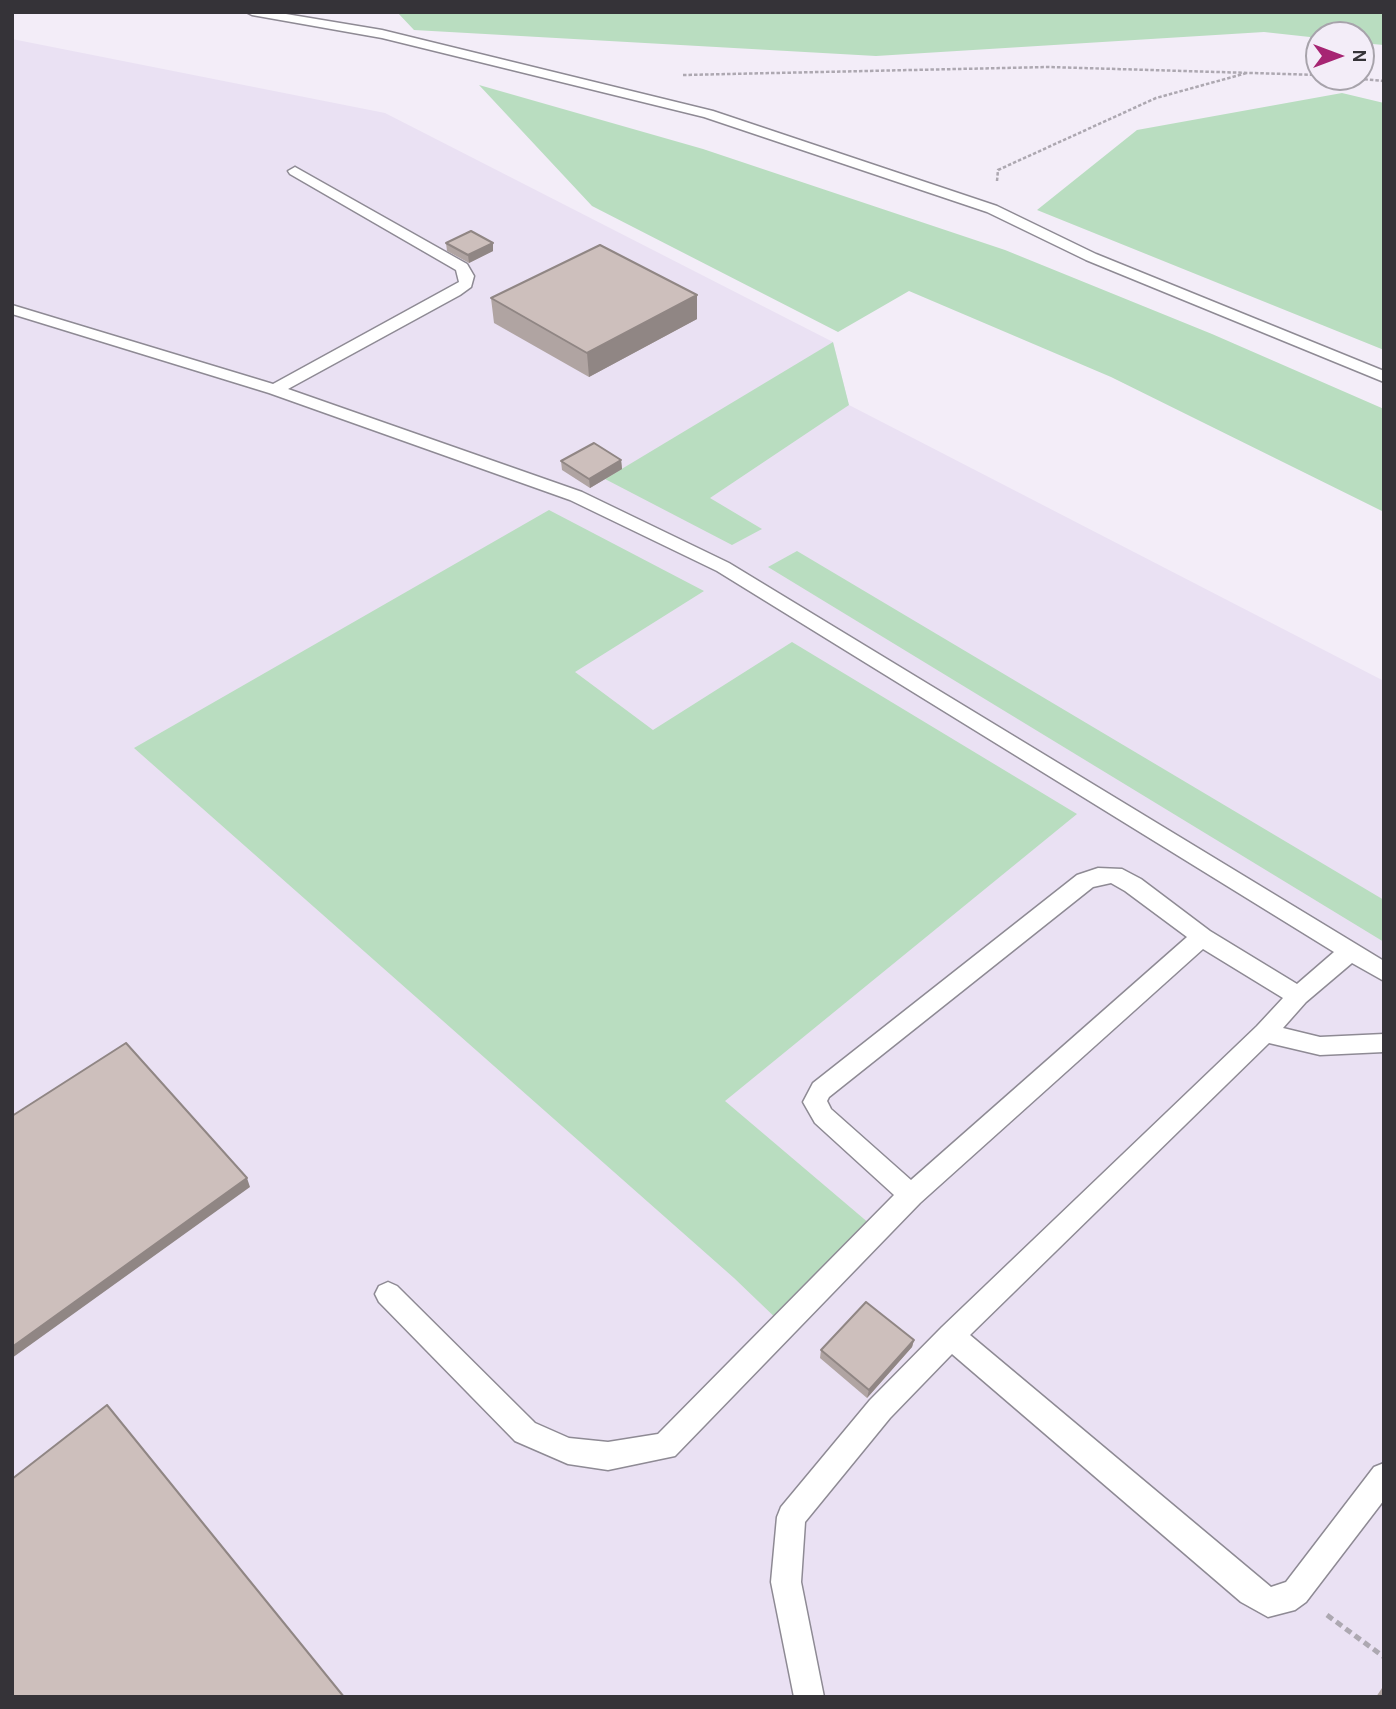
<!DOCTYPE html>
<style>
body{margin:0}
#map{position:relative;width:1396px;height:1709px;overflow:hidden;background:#f3edf8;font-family:Karla,sans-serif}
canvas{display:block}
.frame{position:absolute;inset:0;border:14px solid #353338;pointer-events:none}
.north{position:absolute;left:1305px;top:21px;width:70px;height:70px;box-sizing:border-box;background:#f3edf8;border:2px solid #a7a3ab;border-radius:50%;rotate:90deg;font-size:19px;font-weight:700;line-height:28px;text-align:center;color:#353338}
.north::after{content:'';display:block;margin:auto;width:24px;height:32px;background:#a62573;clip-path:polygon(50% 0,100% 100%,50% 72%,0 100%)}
</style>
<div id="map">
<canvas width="1396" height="1709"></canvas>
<div class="frame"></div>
<div class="north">N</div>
</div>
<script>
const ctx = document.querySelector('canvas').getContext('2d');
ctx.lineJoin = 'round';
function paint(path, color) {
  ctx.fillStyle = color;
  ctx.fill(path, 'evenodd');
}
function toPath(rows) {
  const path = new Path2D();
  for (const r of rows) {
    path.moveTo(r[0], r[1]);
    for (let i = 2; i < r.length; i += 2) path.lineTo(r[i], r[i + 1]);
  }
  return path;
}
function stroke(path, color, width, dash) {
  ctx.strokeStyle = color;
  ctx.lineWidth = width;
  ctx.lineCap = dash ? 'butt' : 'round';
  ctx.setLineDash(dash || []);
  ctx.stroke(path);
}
paint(toPath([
 [12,39,385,113,833,342,849,405,1384,681,1384,1697,12,1697]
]), '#eae1f3');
paint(toPath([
 [397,12,1384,12,1384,45,1361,43,1361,35,1319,35,1319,38,1264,32,876,56,414,30],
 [479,85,703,149,1005,250,1212,334,1384,409,1384,512,1111,377,909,291,838,332,592,206],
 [1342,93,1384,103,1384,350,1037,210,1137,130],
 [833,342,849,405,710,498,762,529,732,545,605,479],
 [549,510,704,591,575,672,653,730,792,642,1077,814,725,1101,877,1230,783,1325,734,1278,134,748],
 [797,551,1384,900,1384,942,768,567]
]), '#b9ddc0');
const lane = toPath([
 [246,12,274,12,382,30,713,111,997,206,1096,254,1384,371,1384,382,1086,260,987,212,704,117,382,38,252,15,246,12],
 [295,167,467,264,474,276,471,287,460,295,288,389,582,492,729,563,1384,961,1384,981,1352,963,1306,1002,1283,1028,1320,1037,1384,1034,1384,1052,1320,1055,1269,1043,970,1335,1271,1587,1286,1582,1374,1467,1384,1463,1384,1500,1306,1602,1295,1610,1268,1617,1241,1602,952,1354,890,1418,805,1522,801,1582,824,1697,794,1697,771,1582,777,1517,781,1507,870,1400,942,1327,1257,1026,1283,998,1203,949,920,1203,675,1456,608,1470,568,1464,515,1441,379,1302,375,1294,379,1286,388,1282,397,1286,535,1423,569,1438,608,1442,658,1434,894,1195,815,1123,803,1102,813,1083,1077,875,1098,868,1122,869,1141,879,1210,931,1297,984,1334,952,717,571,570,500,269,393,12,314,12,305,273,384,459,282,456,270,290,174,288,171,295,167],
 [1111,883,1125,891,1187,937,911,1180,831,1109,827,1101,829,1097,1093,887,1111,883]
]);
stroke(lane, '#8e8a94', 3);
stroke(toPath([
 [683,75,1049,67,1319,75],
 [1337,77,1384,81],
 [997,181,998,170,1156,98,1247,73]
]), '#ada8b1', 2.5, [3.5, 2]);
stroke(toPath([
 [1327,1615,1384,1657]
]), '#ada8b1', 5, [7, 4.5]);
paint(lane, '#fff');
paint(toPath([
 [446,243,493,243,493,251,469,263,447,251],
 [491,298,697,319,589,377,494,323],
 [621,460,622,469,590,488,562,470,561,461],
 [914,1340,912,1347,867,1398,820,1358,821,1350],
 [1384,1685,1384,1697,1376,1697]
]), '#b0a4a2');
paint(toPath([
 [493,243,493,251,469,263,468,255],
 [697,295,697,319,589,377,587,353],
 [621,460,622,469,590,488,589,479],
 [247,1178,250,1187,12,1358,12,1347],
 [914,1340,912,1347,867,1398,869,1390]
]), '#908684');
const building = toPath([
 [471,231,493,243,468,255,446,243,471,231],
 [600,245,697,295,587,353,491,298,600,245],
 [594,443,621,460,589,479,561,461,594,443],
 [126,1043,247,1178,12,1347,12,1116,126,1043],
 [866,1302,914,1340,869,1390,821,1350,866,1302],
 [107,1405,344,1697,12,1697,12,1479,107,1405]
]);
paint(building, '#cdbfbc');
stroke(building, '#908684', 2);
</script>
